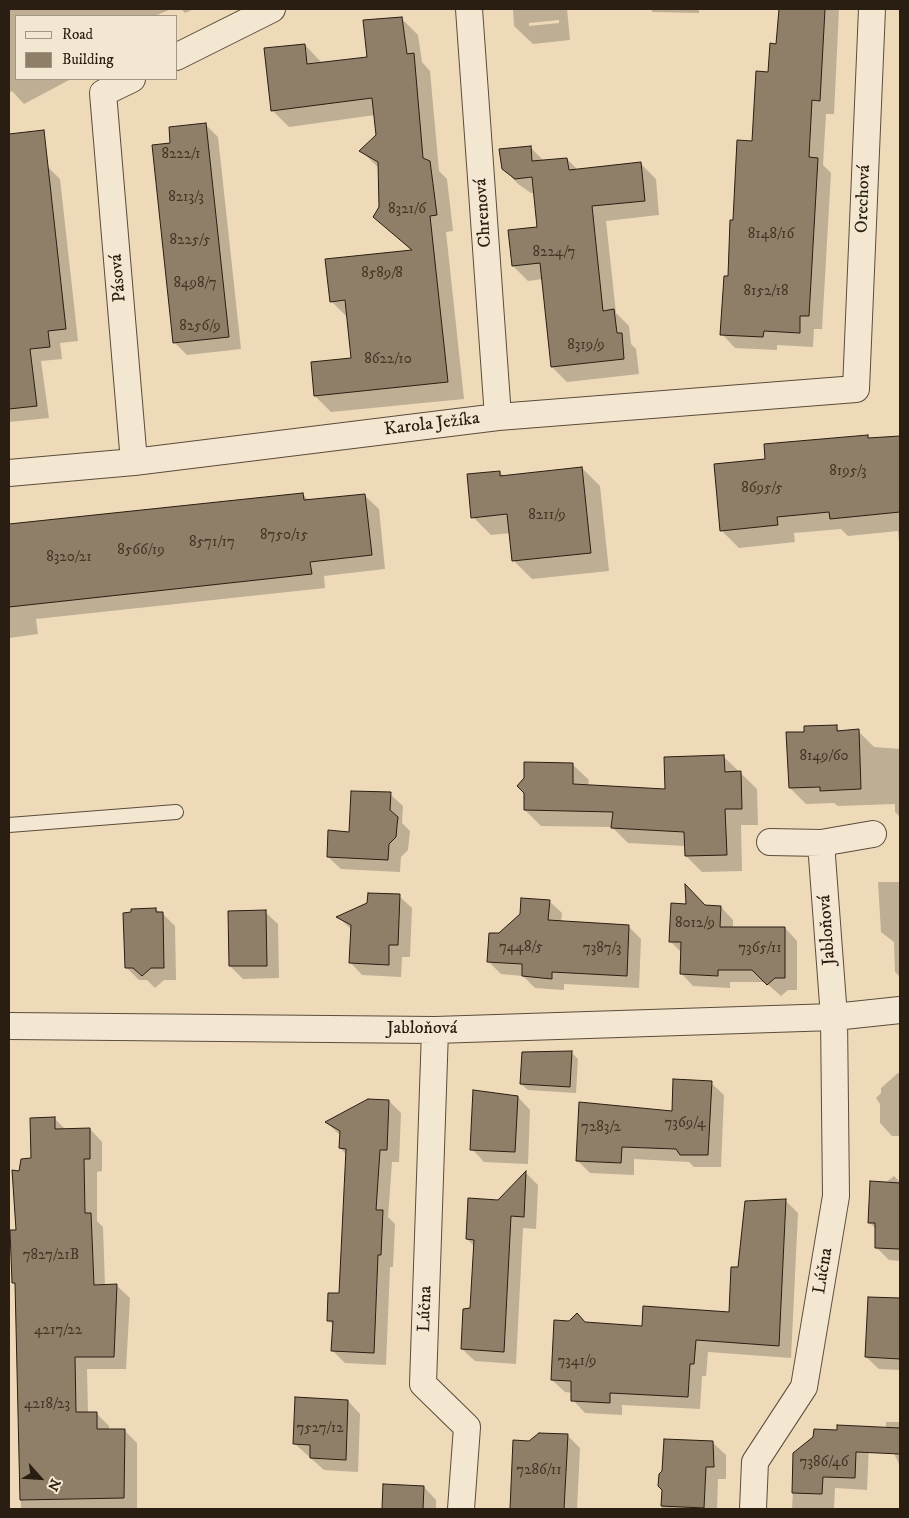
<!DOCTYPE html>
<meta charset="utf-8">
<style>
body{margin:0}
#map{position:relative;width:909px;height:1518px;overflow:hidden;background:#eedab8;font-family:"IM FELL DW Pica",serif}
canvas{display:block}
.frame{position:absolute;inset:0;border:10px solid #2a1d11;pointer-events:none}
.legend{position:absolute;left:15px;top:15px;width:162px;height:65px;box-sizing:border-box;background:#f4e7d1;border:1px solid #a39684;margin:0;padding:6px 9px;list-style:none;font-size:15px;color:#2a1d11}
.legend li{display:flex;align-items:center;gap:10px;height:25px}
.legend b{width:25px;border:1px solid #a39684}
.north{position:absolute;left:15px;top:1453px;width:50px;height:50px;-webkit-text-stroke:4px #f4e7d1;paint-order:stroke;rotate:116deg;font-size:14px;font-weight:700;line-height:20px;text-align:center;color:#2a1d11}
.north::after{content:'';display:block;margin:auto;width:18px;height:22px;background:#2a1d11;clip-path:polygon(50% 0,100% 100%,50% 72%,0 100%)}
</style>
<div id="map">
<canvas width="909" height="1518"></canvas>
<div class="frame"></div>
<ul class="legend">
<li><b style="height:6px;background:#f4e7d1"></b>Road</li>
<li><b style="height:14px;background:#907f68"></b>Building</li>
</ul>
<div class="north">N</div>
</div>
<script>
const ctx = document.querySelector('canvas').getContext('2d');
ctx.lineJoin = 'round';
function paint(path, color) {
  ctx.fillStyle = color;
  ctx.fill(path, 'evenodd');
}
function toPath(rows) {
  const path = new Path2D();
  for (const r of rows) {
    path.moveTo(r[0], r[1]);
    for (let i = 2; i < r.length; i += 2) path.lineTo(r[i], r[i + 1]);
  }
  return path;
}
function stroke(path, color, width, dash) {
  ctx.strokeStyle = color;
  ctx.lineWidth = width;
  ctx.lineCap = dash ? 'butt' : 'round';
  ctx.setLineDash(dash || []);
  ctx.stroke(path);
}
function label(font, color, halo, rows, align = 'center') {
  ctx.font = font + ' "IM FELL DW Pica",serif';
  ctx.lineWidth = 4;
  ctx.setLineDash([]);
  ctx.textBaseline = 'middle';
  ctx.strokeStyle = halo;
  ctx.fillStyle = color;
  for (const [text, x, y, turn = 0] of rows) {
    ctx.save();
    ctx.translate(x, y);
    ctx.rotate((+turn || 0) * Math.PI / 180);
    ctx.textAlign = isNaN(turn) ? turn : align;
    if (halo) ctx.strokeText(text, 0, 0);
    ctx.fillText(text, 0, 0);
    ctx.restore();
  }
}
paint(toPath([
 [9,9,171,9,155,16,16,16,16,79,71,79,24,104,12,91,9,93],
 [181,9,194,9,185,13],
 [513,9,567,9,570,40,533,44,514,26],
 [559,20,559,23,529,26,529,23],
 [650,9,699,9,699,13,653,12],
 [779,9,839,9,834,114,826,114,823,165,831,173,822,329,814,329,813,347,777,345,777,350,735,348,722,334,735,222,778,45],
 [401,18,418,35,422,62,430,71,439,171,447,179,453,231,446,232,464,399,331,412,315,396,352,359,348,318,331,301,412,251,374,217,381,207,379,168,361,151,377,135,375,115,289,127,272,110,305,45,322,63,368,59],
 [205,124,218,137,241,349,187,355,174,342,172,144],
 [9,147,47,166,60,179,78,341,60,343,62,359,41,361,49,418,9,422,9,352,14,352,9,314],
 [530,147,544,161,567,159,578,170,641,164,656,179,659,215,606,221,616,313,629,326,631,344,636,349,639,374,567,382,552,367,543,279,528,281,513,266,538,228,535,193,531,193,518,184,503,168],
 [867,436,870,439,900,437,900,549,898,531,848,536,841,529,794,533,795,542,739,548,722,531,767,460],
 [582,468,600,486,609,571,532,579,514,561,511,533,491,535,473,517,499,472,504,476],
 [303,494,309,501,364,495,379,509,385,569,324,576,325,588,36,619,38,634,9,638,9,523,13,525],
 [836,727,841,732,858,731,874,747,900,749,900,817,895,812,895,804,838,806,834,803,806,804,790,788,805,733],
 [723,756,757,789,758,825,741,825,742,871,702,872,686,856,686,846,628,843,612,827,541,826,525,810,572,764,589,780,588,786,666,790],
 [390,794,403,806,402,823,410,831,408,850,401,857,400,872,341,869,328,857],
 [878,882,900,882,900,977,895,972,894,942,881,932],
 [399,896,412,908,410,957,402,957,401,977,362,975,350,962,352,930,338,917],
 [549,901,562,913,561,922,628,926,641,939,639,988,564,984,564,990,535,988,523,976,501,974,488,961,500,935],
 [705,906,721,907,733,920,733,929,785,928,797,941,797,990,788,990,781,996,765,982,730,982,730,988,693,986,681,973,682,953,670,941],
 [155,909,162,913,175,926,176,980,164,980,155,988,147,980,139,980,127,968],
 [265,912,278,924,279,978,243,979,230,966],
 [572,1053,578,1059,576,1093,528,1090,521,1084],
 [898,1073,900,1073,900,1136,892,1136,880,1123,880,1104,876,1098,881,1093,881,1088],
 [711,1083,724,1095,721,1167,694,1167,689,1162,634,1159,634,1175,590,1173,578,1161,673,1112],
 [518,1097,530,1110,528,1164,484,1162,472,1149],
 [389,1101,401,1113,399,1162,392,1162,388,1217,395,1224,393,1267,390,1267,386,1365,345,1363,333,1351,334,1326,328,1320,341,1295,347,1155,340,1148,341,1136,327,1123],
 [55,1119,66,1130,90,1129,102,1142,102,1171,97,1172,97,1221,103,1227,105,1286,117,1286,130,1298,126,1369,87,1369,88,1413,96,1413,109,1426,109,1430,124,1430,137,1443,137,1509,21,1509,16,1286,13,1282,20,1172,32,1159],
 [526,1173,538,1185,536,1229,523,1228,516,1364,475,1361,462,1349,471,1310,475,1247,467,1239,498,1201],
 [894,1176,900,1182,900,1261,889,1260,877,1248,876,1229,869,1222,885,1183],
 [785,1200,798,1213,791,1358,708,1352,706,1376,702,1376,700,1409,622,1405,622,1415,585,1413,573,1400,573,1393,565,1392,552,1380,585,1323,643,1327,730,1313,739,1269],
 [869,1298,900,1299,900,1370,879,1369,866,1357],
 [348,1401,360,1414,358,1472,324,1470,295,1444],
 [886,1422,900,1422,900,1466,886,1437],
 [567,1435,580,1448,577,1509,511,1509,514,1441,530,1442],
 [713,1443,726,1455,726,1479,718,1479,717,1509,662,1509,663,1489],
 [869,1444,867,1490,835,1488,834,1509,792,1509,795,1454],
 [385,1485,424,1487,436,1500,436,1509,383,1509]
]), '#0003');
const building = toPath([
 [779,9,825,9,820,101,812,100,809,157,818,158,809,316,800,316,800,333,764,331,763,337,720,335,724,276,728,276,730,220,733,220,737,140,752,141,756,71,768,72,770,43,776,44,779,9],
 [402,17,407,54,414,53,423,158,430,161,437,215,430,216,448,382,314,396,311,362,351,358,345,300,330,302,325,259,412,250,373,217,379,207,378,162,359,151,376,135,372,98,271,111,264,48,305,44,307,64,367,57,363,20,402,17],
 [206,123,229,337,173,343,152,145,170,143,169,127,206,123],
 [44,130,66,329,48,331,50,347,30,349,37,406,9,409,9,134,44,130],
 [531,146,532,161,567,158,569,170,641,162,645,201,592,206,603,311,614,309,617,333,622,333,624,359,551,367,540,263,512,266,508,230,537,227,532,177,515,179,502,169,499,149,531,146],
 [868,435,868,438,900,436,900,512,830,519,829,512,777,517,778,525,720,531,714,464,765,459,764,444,868,435],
 [582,467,591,553,512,561,507,514,471,518,467,474,500,471,500,476,582,467],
 [303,493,304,500,365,494,372,555,310,562,312,574,9,607,9,524,303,493],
 [837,725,837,731,859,729,861,789,820,791,820,787,789,788,786,732,804,732,804,726,837,725],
 [724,755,725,772,741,771,742,809,725,809,727,855,685,856,684,832,611,828,613,812,524,810,524,793,517,786,524,778,524,762,573,763,573,784,665,789,664,757,724,755],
 [351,791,391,792,390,810,398,817,397,826,396,837,389,844,388,860,327,857,328,830,349,832,351,791],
 [685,884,705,905,721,906,720,927,785,927,785,978,775,978,767,985,752,970,718,970,718,976,680,974,681,942,669,942,671,903,686,904,685,884],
 [368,893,400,894,398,945,389,945,389,965,349,963,351,925,336,917,367,903,368,893],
 [521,898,550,900,548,920,629,925,627,976,552,972,552,979,522,976,522,964,487,962,489,933,499,933,520,914,521,898],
 [156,908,156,912,163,912,164,968,151,968,142,976,133,968,125,968,123,913,131,912,131,909,156,908],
 [266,910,267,966,229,966,228,911,266,910],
 [572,1051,570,1087,520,1084,522,1052,572,1051],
 [673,1079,712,1081,708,1155,680,1155,676,1149,622,1147,621,1163,576,1161,579,1102,672,1111,673,1079],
 [473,1090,518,1096,515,1152,470,1150,473,1090],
 [368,1099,389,1100,387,1150,380,1150,376,1210,383,1210,381,1255,378,1255,374,1353,331,1351,333,1321,327,1321,328,1293,339,1293,346,1149,339,1148,340,1131,325,1122,368,1099],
 [55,1117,55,1129,90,1128,90,1159,84,1159,85,1213,91,1213,94,1285,117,1284,114,1357,75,1357,76,1412,97,1412,97,1429,125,1429,124,1498,20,1500,15,1283,12,1283,10,1230,16,1230,12,1170,19,1171,21,1159,31,1158,30,1118,55,1117],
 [526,1171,524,1217,511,1216,504,1352,461,1349,463,1309,470,1308,474,1240,466,1239,468,1198,498,1200,526,1171],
 [870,1181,900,1183,900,1249,875,1248,875,1223,868,1223,870,1181],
 [786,1199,779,1346,696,1340,694,1364,690,1364,688,1397,610,1393,610,1403,571,1401,571,1381,551,1380,554,1320,569,1321,577,1313,585,1322,642,1326,643,1306,729,1312,731,1267,738,1267,745,1201,786,1199],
 [868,1297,900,1298,900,1359,865,1357,868,1297],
 [295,1397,348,1400,346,1460,310,1458,310,1445,293,1444,295,1397],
 [837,1425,900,1428,900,1454,856,1452,855,1478,823,1477,822,1494,792,1493,793,1453,813,1437,814,1429,837,1430,837,1425],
 [539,1433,568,1434,564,1509,510,1509,513,1440,529,1441,539,1433],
 [664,1439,713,1441,714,1467,706,1467,704,1508,661,1506,662,1490,658,1486,659,1474,662,1471,664,1439],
 [383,1484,424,1486,423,1509,382,1509,383,1484]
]);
paint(building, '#907f68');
stroke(building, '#2a1d11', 1);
const lane = toPath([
 [9,825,176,812]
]);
const street = toPath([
 [469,9,498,417],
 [176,57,272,9],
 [132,79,103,93,134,462],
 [9,473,134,462,498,417,856,389,872,9],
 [770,842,821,843],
 [9,1026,435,1030,834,1017,900,1010],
 [435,1030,423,1384,467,1427,461,1509],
 [753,1509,755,1462,804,1387,836,1196,834,1017,821,843,873,834]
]);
stroke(lane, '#5b4c3b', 16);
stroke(street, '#5b4c3b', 28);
stroke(lane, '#f4e7d1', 14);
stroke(street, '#f4e7d1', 26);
label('15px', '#443627', null, [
 ["8222/1",181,155],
 ["8213/3",186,198],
 ["8321/6",407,210],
 ["8148/16",771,235],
 ["8225/5",190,241],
 ["8224/7",554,253],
 ["8589/8",382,274],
 ["8498/7",195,284],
 ["8152/18",766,292],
 ["8256/9",200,327],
 ["8319/9",586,346],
 ["8622/10",388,360],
 ["8195/3",848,472],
 ["8695/5",762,489],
 ["8211/9",547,516],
 ["8750/15",284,536],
 ["8571/17",212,543],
 ["8566/19",141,551],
 ["8320/21",69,558],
 ["8149/60",824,757],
 ["8012/9",695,924],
 ["7448/5",521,948],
 ["7387/3",602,949],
 ["7365/11",760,949],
 ["7369/4",685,1124],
 ["7283/2",601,1128],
 ["7827/21B",51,1256],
 ["4217/22",58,1331],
 ["7341/9",577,1362],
 ["4218/23",47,1405],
 ["7527/12",320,1429],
 ["7386/46",824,1463],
 ["7286/11",539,1471]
]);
label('18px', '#2a1d11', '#f4e7d1', [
 ["Orechová",864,199,-88],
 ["Chrenová",484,213,-94],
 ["Pásová",119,278,-95],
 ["Karola Ježíka",432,425,-7],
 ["Jabloňová",828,930,-94],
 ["Jabloňová",422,1029],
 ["Lúčna",824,1271,-81],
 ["Lúčna",426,1309,-88]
]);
</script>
